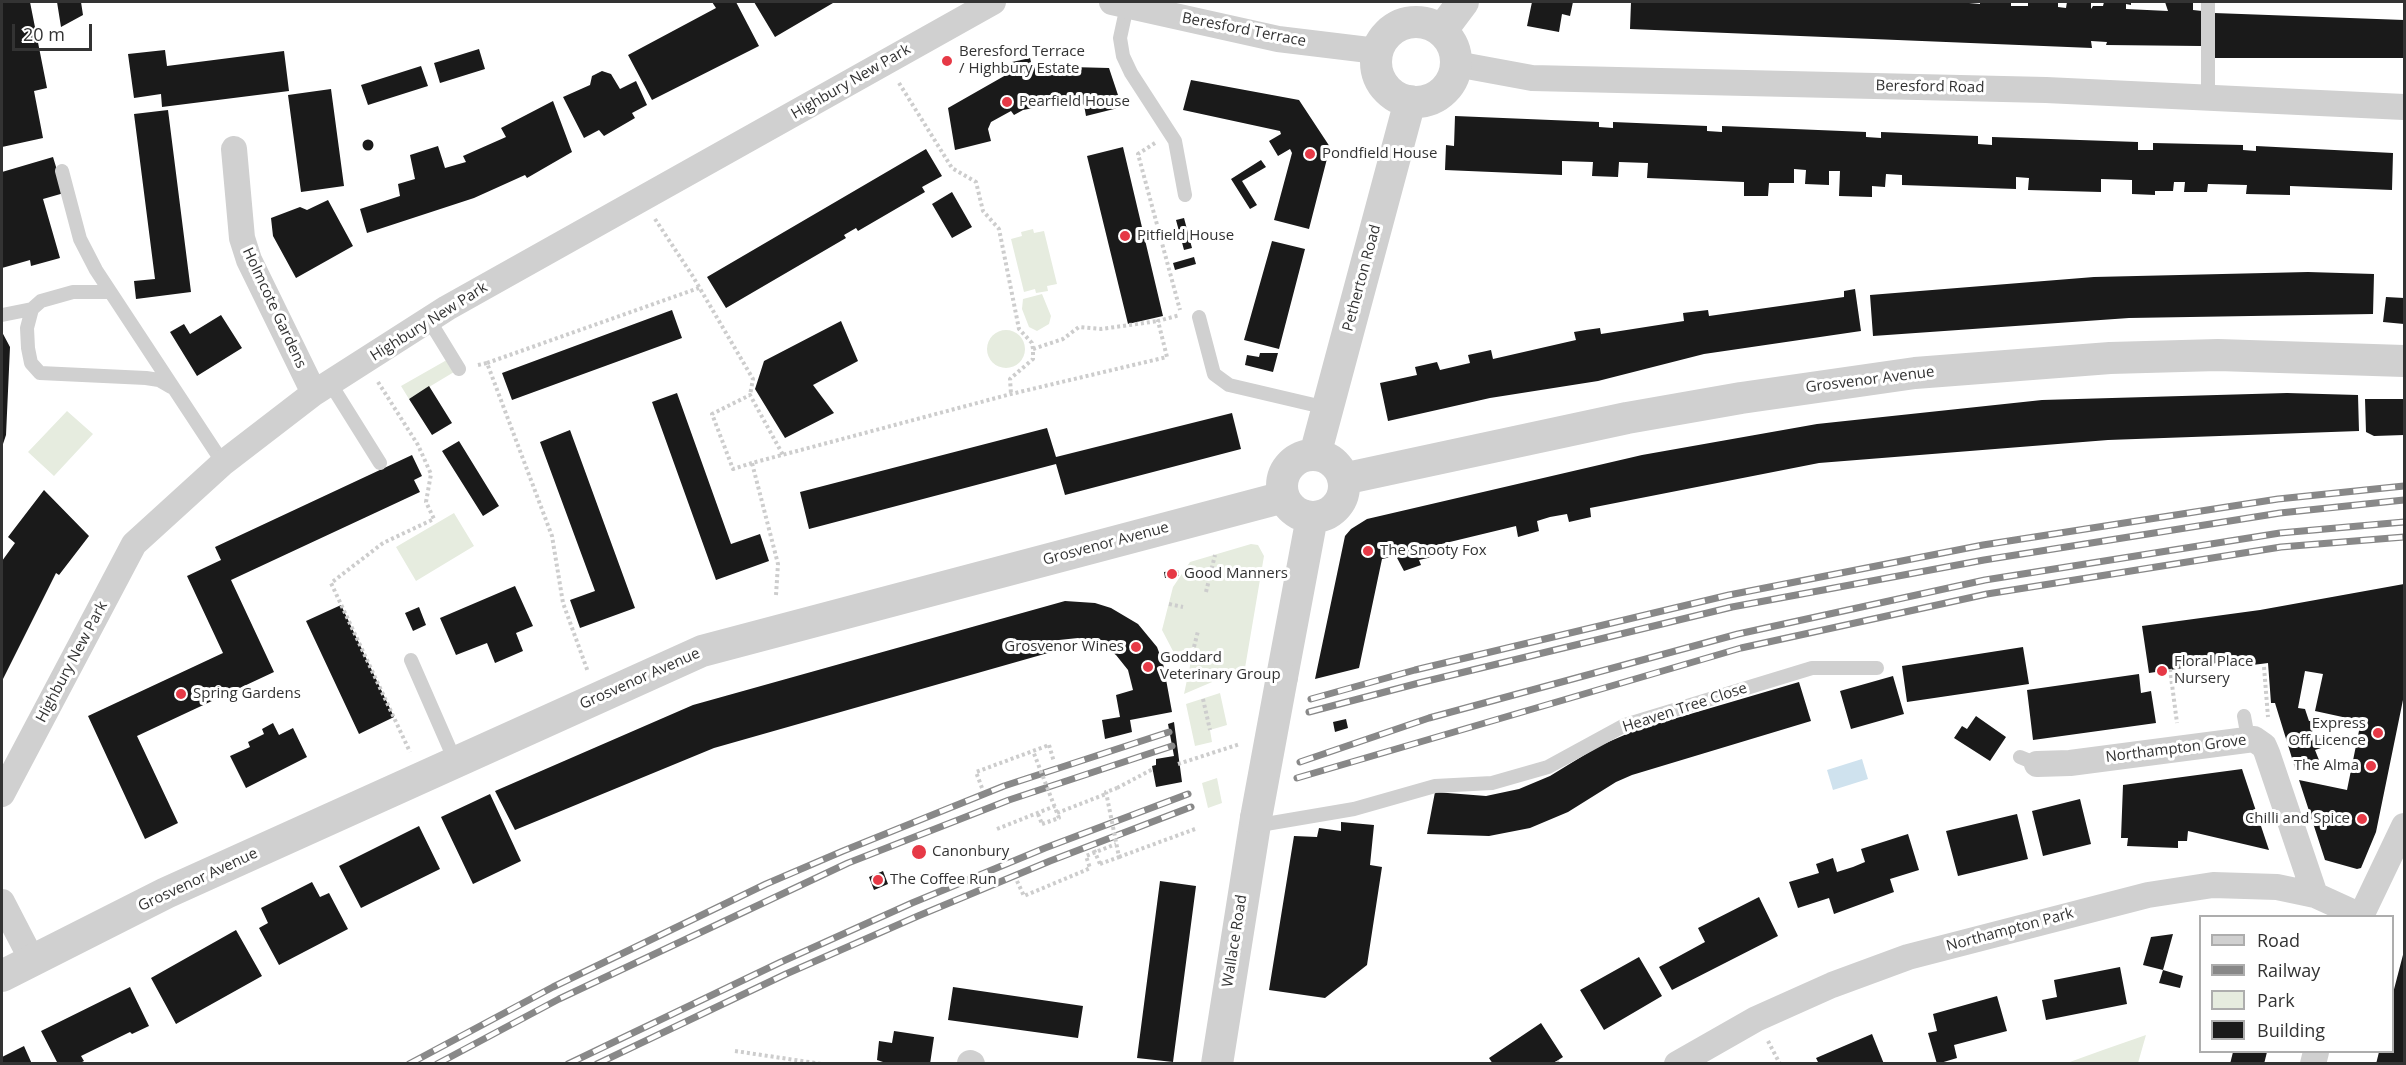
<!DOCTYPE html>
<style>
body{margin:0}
#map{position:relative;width:2406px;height:1065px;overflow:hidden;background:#fff;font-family:"Open Sans",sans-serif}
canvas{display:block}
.frame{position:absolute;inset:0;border:3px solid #333;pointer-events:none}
.legend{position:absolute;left:2199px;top:915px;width:195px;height:138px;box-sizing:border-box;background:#fff;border:2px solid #adadad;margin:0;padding:8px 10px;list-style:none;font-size:18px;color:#333}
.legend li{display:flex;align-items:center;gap:12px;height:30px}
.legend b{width:30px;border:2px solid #adadad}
.scale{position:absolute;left:12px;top:24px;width:80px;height:27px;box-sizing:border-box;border:3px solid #333;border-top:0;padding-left:8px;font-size:18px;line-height:21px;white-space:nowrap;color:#333;-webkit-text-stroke:4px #fff;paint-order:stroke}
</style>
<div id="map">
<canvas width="2406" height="1065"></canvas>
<div class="frame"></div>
<ul class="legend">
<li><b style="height:8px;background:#d0d0d0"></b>Road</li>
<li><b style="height:8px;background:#888"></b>Railway</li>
<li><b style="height:16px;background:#e6ecdf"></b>Park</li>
<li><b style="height:16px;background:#1a1a1a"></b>Building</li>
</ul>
<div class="scale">20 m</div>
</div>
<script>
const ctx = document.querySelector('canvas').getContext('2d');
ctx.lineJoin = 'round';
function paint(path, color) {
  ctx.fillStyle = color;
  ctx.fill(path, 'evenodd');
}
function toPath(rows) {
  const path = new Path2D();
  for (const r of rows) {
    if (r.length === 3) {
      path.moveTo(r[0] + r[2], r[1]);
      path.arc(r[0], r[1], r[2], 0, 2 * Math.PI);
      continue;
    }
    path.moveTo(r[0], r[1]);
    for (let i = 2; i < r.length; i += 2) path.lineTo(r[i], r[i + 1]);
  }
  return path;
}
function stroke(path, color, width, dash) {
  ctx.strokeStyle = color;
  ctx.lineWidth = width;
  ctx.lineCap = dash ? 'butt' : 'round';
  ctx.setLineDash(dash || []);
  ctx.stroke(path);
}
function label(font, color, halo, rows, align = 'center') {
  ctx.font = font + ' "Open Sans",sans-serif';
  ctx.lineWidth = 6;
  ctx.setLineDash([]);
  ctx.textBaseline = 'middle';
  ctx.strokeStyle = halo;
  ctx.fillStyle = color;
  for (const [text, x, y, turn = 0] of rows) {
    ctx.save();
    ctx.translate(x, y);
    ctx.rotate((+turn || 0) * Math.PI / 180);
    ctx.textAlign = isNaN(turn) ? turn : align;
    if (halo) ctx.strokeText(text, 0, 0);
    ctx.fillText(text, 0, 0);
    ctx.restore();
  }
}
paint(toPath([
 [1033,229,1034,233,1044,231,1057,284,1047,286,1048,291,1036,293,1035,289,1024,292,1011,239,1022,236,1021,232],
 [1042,294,1051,316,1049,324,1037,331,1029,327,1022,309,1023,299],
 [1006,349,19],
 [452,357,459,369,409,399,401,386],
 [67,411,93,434,54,476,28,452],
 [454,513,474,546,416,581,396,547],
 [1251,544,1258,545,1264,556,1245,668,1184,694,1194,647,1174,653,1162,630,1173,587,1190,562],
 [1220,693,1227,725,1210,730,1212,742,1195,746,1186,704],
 [1217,778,1222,803,1208,808,1202,783],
 [2146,1035,2138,1063,2067,1063,2103,1050]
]), '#e6ecdf');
paint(toPath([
 [1862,759,1868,779,1833,790,1827,770]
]), '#cfe2ee');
paint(toPath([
 [2,2,30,2,47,88,34,91,43,138,2,147],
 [57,2,81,2,83,15,61,27],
 [712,2,736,2,759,46,652,100,628,55,716,8],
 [754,2,832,2,833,3,775,37],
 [1532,2,1573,2,1570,16,1562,14,1559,32,1527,26],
 [1631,2,1958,2,1980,4,1980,2,2011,2,2011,6,2028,6,2028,2,2058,2,2058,7,2066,8,2067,2,2091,2,2091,9,2093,6,2103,6,2104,2,2131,2,2131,5,2126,4,2126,9,2168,11,2165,2,2193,2,2193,10,2202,11,2201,46,2106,45,2107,42,2091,41,2092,48,1630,29],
 [2214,13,2404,20,2404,58,2211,58],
 [479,49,485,69,440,83,434,63],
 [165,50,167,66,284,51,289,91,162,107,161,94,134,98,128,54],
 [1030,58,1032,66,1109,68,1122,107,1086,116,1084,105,1078,100,1054,100,1054,104,1023,110,1014,115,1011,111,991,122,988,129,991,141,955,150,948,108,1013,71,1012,62],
 [421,66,428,86,368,105,361,85],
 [602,71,611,74,620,89,636,81,647,105,632,113,635,118,604,136,599,130,584,138,563,97,590,85,592,76],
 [1191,80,1299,100,1330,147,1309,229,1274,220,1292,153,1290,149,1278,156,1269,141,1281,134,1280,131,1183,110],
 [331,89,344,186,301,192,288,95],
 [553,101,572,152,527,178,525,175,474,198,367,233,360,209,400,196,398,184,415,179,410,155,438,146,445,168,466,162,463,156,506,137,501,128],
 [168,110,191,292,136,299,134,281,155,279,134,114],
 [1455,116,1599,122,1599,127,1613,128,1613,122,1707,126,1707,131,1722,132,1722,126,1866,132,1866,137,1881,138,1881,132,1978,136,1978,144,1992,145,1992,137,2138,142,2138,150,2153,150,2153,143,2243,145,2243,150,2256,151,2256,146,2393,153,2392,190,2290,186,2290,195,2246,194,2247,185,2208,184,2207,192,2184,192,2185,182,2174,182,2173,191,2155,191,2155,195,2132,194,2132,180,2101,179,2101,192,2028,190,2029,178,2016,177,2016,189,1902,185,1902,175,1886,174,1885,187,1872,186,1872,197,1839,196,1840,171,1829,171,1829,185,1805,184,1806,170,1794,169,1794,183,1769,183,1768,196,1744,196,1744,182,1647,178,1648,163,1619,162,1618,177,1592,176,1593,162,1562,161,1562,175,1445,170,1446,145,1454,146],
 [368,145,5.5],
 [1123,147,1163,316,1128,324,1087,156],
 [926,149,942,176,922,187,925,192,858,231,856,228,844,235,846,238,726,308,707,277],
 [53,157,64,193,43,199,60,258,31,266,30,260,2,268,2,172],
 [1261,160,1266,167,1242,181,1257,205,1250,209,1231,179],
 [952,192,972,227,952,238,932,204],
 [328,200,353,246,296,278,273,236,271,218,300,207,307,210],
 [1184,218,1192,248,1184,250,1176,220],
 [1272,241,1305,249,1279,349,1244,340],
 [1194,257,1196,264,1175,270,1173,263],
 [2308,272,2374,274,2373,314,2129,318,1873,336,1870,295,2094,277],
 [1855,289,1861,331,1704,354,1598,381,1490,398,1388,421,1380,383,1417,375,1415,367,1437,362,1440,370,1470,363,1468,355,1491,350,1493,359,1576,340,1574,332,1586,330,1600,328,1601,334,1684,321,1683,313,1708,310,1709,316,1844,297,1844,291],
 [2386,297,2404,298,2404,324,2383,322],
 [672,310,682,338,512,400,502,373],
 [221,315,242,348,197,376,170,332,184,324,190,334],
 [841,321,858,361,813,385,834,413,785,438,755,389,764,361],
 [2,332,10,347,6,435,2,447],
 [1260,353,1278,353,1273,372,1245,365,1247,355,1259,357],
 [429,386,452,423,432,435,409,399],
 [677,393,731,544,760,534,769,561,716,580,652,402],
 [2287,393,2358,395,2359,431,2108,440,1819,463,1590,508,1591,517,1569,522,1567,514,1550,517,1537,521,1539,531,1518,537,1516,526,1429,547,1432,557,1419,560,1421,565,1404,571,1396,556,1382,559,1359,668,1315,679,1345,536,1351,529,1367,519,1642,455,1817,424,2042,400],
 [2365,399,2404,399,2404,435,2374,436,2366,432],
 [1232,413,1241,449,1065,495,1056,464,809,529,800,492,1047,428,1056,457],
 [570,430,635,608,580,628,570,600,595,591,540,442],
 [459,441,499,506,483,516,442,451],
 [412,455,422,476,414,480,420,492,231,580,274,672,137,736,178,823,145,839,88,716,223,653,187,576,221,560,215,547],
 [44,490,89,536,59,575,56,573,2,681,2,561,15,543,8,537],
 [1178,570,1179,576,1165,578,1164,572],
 [2404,584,2404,695,2376,832,2361,868,2357,869,2325,860,2299,780,2347,790,2361,721,2315,711,2323,674,2305,671,2298,708,2305,709,2309,721,2335,719,2333,729,2312,731,2315,740,2332,734,2330,745,2315,750,2319,760,2295,768,2275,703,2271,703,2268,663,2245,666,2244,659,2149,673,2142,626,2260,610],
 [515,586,533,626,516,633,523,651,495,663,487,643,456,655,440,618],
 [1065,601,1095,603,1111,608,1138,624,1157,647,1163,663,1172,712,1130,720,1132,732,1105,739,1102,720,1120,717,1116,695,1133,690,1128,670,1116,655,1099,643,1078,638,1059,640,1062,649,714,748,515,830,495,791,693,705],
 [341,605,394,717,359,734,306,621],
 [419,607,426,625,413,631,405,613],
 [2023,647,2029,684,1907,702,1902,666],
 [2139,674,2141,693,2151,691,2156,723,2033,740,2027,690],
 [1893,676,1904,714,1851,729,1840,691],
 [1799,682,1811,721,1632,775,1616,782,1568,812,1530,828,1489,836,1427,834,1435,792,1486,796,1519,789,1550,776,1599,746,1636,730],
 [1976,716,2006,737,1990,761,1954,738,1962,726,1967,729],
 [1346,719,1348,728,1335,732,1333,722],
 [1174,722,1182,782,1156,787,1152,766,1156,765,1156,759,1174,756,1168,724],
 [273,723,279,735,293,728,307,757,246,788,230,756,250,747,248,742,264,734,262,729],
 [2242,769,2269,850,2188,831,2187,841,2178,841,2178,848,2127,846,2128,838,2121,838,2123,785],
 [490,794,521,861,473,884,441,817],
 [2080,799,2091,844,2043,856,2032,811],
 [2017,814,2028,859,1958,876,1946,831],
 [1341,822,1374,825,1370,865,1382,867,1367,965,1325,998,1269,990,1294,836,1317,837,1319,828,1341,831],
 [419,826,440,869,361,908,339,866],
 [1908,834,1919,870,1890,879,1894,892,1834,914,1829,898,1798,908,1789,882,1819,873,1816,864,1833,858,1837,872,1853,867,1865,862,1861,849],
 [883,871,888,884,874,890,869,877],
 [1160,881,1196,886,1173,1062,1137,1058],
 [312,882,320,897,329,893,348,929,279,965,259,928,268,923,261,908],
 [1759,897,1778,936,1672,990,1659,967,1705,942,1698,928],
 [236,930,262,976,176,1024,151,978],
 [2173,934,2163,970,2143,965,2151,937],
 [2404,951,2404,1064,2376,1064,2379,1052,2392,1052,2392,997],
 [1639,957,1662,996,1604,1030,1580,990],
 [2120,967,2127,1004,2046,1020,2042,1000,2057,997,2054,980],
 [2163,970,2183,976,2180,988,2159,983],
 [130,987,149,1026,132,1034,130,1032,81,1056,84,1061,78,1064,58,1064,41,1031],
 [953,987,1083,1006,1078,1038,948,1020],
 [1997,996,2007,1031,1954,1045,1957,1058,1937,1064,1928,1033,1937,1031,1933,1014],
 [1541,1023,1563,1057,1552,1064,1493,1064,1489,1058],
 [894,1031,934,1037,930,1064,889,1064,877,1060,879,1041,892,1043],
 [1872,1034,1884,1064,1819,1064,1816,1058],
 [24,1046,32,1064,2,1064,2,1057],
 [2233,1052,2267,1052,2264,1064,2230,1064]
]), '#1a1a1a');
stroke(toPath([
 [899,83,952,168,976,182,983,211,999,229,1019,329,1032,343,1033,349,1033,359,1010,379,1011,394],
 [1155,143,1138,154,1180,310],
 [655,219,692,275,753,379,750,395],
 [1033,349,1063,339,1079,327,1101,329,1158,321],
 [487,363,699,288],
 [478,365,487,363,552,536,563,603,588,672],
 [378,382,418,445,431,474,426,502,434,519,383,543,331,583,410,752],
 [752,463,733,469,712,414,750,395,783,455],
 [1206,592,1215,555],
 [776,595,778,564,752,463,1011,394,1167,357,1158,321,1180,315],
 [1169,604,1183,607],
 [1194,647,1198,631],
 [2264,667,2268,717],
 [2170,669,2177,723],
 [1203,699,1210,730],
 [1049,745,1054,762],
 [1178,764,1240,744],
 [982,788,976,772,1033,751],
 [1117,788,1153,769],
 [1057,813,1106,794],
 [1038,814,1042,824],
 [997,829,1055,806],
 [1094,850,1100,864],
 [1119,857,1195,829],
 [1017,881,1024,896,1086,870],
 [1768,1041,1780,1064],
 [735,1051,822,1064],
 [1557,1061,1558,1064]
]), '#cdcdcd', 4, [3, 3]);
stroke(toPath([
 [1127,6,1120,38,1123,56,1131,73,1175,141,1185,195],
 [2208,99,2208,2],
 [62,171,80,239,96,270,223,463],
 [32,309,27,328,28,348,31,363,40,373,146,378,159,380,171,387],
 [2,315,32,309,41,301,73,292,109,292],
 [1199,317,1214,374,1229,385,1327,408],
 [429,320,459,369],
 [330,383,380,463],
 [411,660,456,763],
 [2244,716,2248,738],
 [2020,757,2037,764],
 [1254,826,1354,809,1435,786,1492,783,1548,767,1625,725,1812,668,1877,668]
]), '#d0d0d0', 14);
stroke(toPath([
 [1112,2,1278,39,1377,51],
 [1456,64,1532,78,2046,90,2404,107],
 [234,149,242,238,249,260,314,393],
 [2037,764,2070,763,2254,739,2264,746,2267,753,2315,895],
 [2,794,134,544,223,463,314,393,447,308,993,2],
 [2,902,32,960],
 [2361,916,2404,826],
 [970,1063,972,1064],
 [1677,1064,1756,1019,1832,985,1908,957,2148,895,2213,885,2277,887,2315,895,2361,916],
 [2313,1064,2316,1052]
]), '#d0d0d0', 26);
stroke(toPath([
 [1416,62,40],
 [1442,30,1463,2],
 [1315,455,1410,101],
 [1313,486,31],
 [1343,479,1627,418,1741,398,1915,373,2110,358,2218,355,2404,361],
 [1282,677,1312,517],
 [2,976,166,893,702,651,1284,497],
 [1217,1064,1256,818]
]), '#d0d0d0', 32);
const rail = toPath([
 [1311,699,1415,670,1729,595,1983,545,2278,499,2404,486],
 [1309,712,1419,683,1732,607,1984,560,2280,513,2404,500],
 [1300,762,1429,718,1738,634,1985,580,2280,533,2404,522],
 [1297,778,1741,648,1987,594,2281,547,2404,537],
 [409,1064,553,987,766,884,843,851,1004,786,1169,732],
 [437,1064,559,999,848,863,1009,800,1172,746],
 [568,1064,781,962,912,903,1045,848,1188,794],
 [597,1064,786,974,918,916,1050,861,1191,807]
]);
stroke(rail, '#888', 7);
stroke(rail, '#fff', 4.5, [14]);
stroke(toPath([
 [1042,824,1059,818,1033,751,1049,745],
 [1100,864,1119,857,1106,792,1117,788],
 [1086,870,1090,868,1086,856,1116,844]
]), '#cdcdcd', 4, [3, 3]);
stroke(toPath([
 [1256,818,1282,677]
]), '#d0d0d0', 32);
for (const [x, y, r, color] of [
 [947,61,6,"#e63946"],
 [1007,102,6,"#e63946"],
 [1310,154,6,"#e63946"],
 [1125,236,6,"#e63946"],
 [1368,551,6,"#e63946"],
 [1172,574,6,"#e63946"],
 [1136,647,6,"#e63946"],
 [1148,667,6,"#e63946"],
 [2162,671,6,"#e63946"],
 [181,694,6,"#e63946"],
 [2378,733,6,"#e63946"],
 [2371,766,6,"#e63946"],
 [2362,819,6,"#e63946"],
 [919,852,8,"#e63946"],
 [878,880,6,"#e63946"]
]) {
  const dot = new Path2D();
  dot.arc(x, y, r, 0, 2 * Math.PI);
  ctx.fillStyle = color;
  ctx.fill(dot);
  stroke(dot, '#fff', 2);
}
label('15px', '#333', '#fff', [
 ["Beresford Terrace",1244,30,11],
 ["Highbury New Park",851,82,-30],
 ["Beresford Road",1930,87,1],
 ["Petherton Road",1362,278,-75],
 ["Holmcote Gardens",274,308,65],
 ["Highbury New Park",429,322,-32],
 ["Grosvenor Avenue",1870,380,-7],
 ["Grosvenor Avenue",1106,544,-15],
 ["Highbury New Park",72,662,-62],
 ["Grosvenor Avenue",640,679,-24],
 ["Heaven Tree Close",1685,708,-18],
 ["Northampton Grove",2176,749,-7],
 ["Grosvenor Avenue",198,880,-25],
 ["Northampton Park",2010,930,-15],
 ["Wallace Road",1235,941,-81]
]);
label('15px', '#333', '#fff', [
 ["Beresford Terrace",959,52],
 ["/ Highbury Estate",959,69],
 ["Pearfield House",1019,102],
 ["Pondfield House",1322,154],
 ["Pitfield House",1137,236],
 ["The Snooty Fox",1380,551],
 ["Good Manners",1184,574],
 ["Grosvenor Wines",1124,647,"right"],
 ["Goddard",1160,658],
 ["Veterinary Group",1160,675],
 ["Floral Place",2174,662],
 ["Nursery",2174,679],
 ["Spring Gardens",193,694],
 ["Express",2366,724,"right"],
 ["Off Licence",2366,741,"right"],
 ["The Alma",2359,766,"right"],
 ["Chilli and Spice",2350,819,"right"],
 ["Canonbury",932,852],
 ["The Coffee Run",890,880]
], 'left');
</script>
